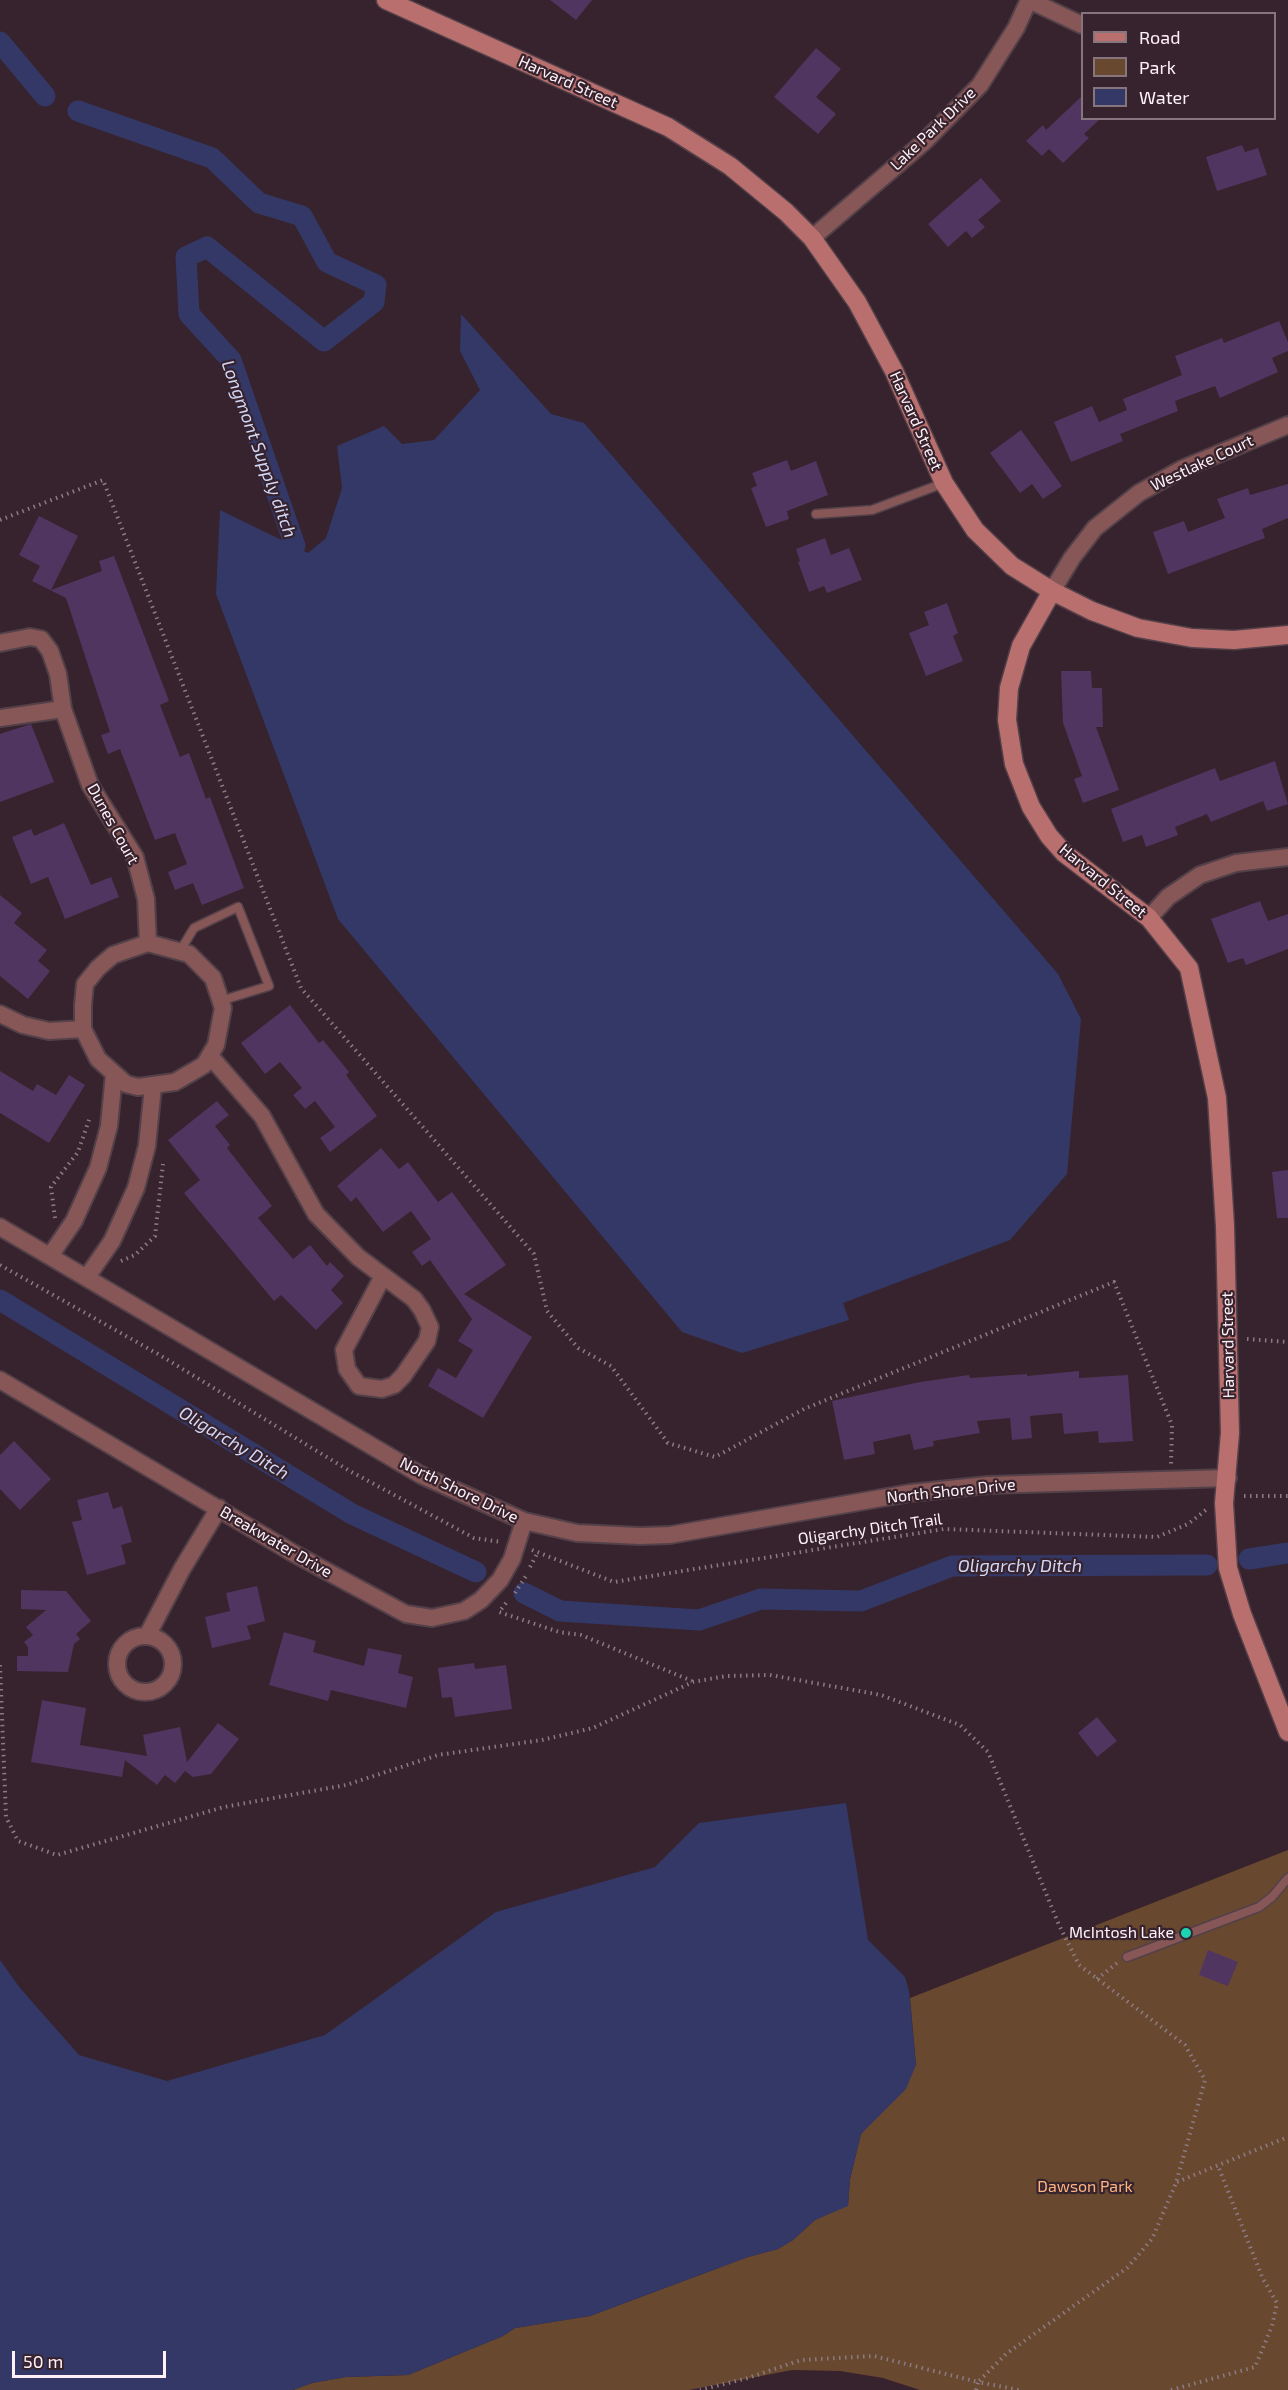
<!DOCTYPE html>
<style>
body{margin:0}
#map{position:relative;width:1288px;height:2390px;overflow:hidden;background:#37232d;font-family:"Exo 2",sans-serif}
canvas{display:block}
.legend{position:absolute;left:1081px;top:12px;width:195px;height:108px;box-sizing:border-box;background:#37232d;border:2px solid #87757e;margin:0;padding:8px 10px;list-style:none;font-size:18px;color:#fff1f7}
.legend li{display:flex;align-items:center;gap:12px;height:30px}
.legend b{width:30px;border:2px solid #87757e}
.scale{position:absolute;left:12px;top:2351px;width:154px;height:27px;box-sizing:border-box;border:3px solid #fff1f7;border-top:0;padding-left:8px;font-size:18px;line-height:21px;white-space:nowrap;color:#fff1f7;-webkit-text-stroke:4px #37232d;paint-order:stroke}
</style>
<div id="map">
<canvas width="1288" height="2390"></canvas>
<ul class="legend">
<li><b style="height:8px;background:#b96f6e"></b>Road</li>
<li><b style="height:16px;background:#694830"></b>Park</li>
<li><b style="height:16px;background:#343866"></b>Water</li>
</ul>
<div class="scale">50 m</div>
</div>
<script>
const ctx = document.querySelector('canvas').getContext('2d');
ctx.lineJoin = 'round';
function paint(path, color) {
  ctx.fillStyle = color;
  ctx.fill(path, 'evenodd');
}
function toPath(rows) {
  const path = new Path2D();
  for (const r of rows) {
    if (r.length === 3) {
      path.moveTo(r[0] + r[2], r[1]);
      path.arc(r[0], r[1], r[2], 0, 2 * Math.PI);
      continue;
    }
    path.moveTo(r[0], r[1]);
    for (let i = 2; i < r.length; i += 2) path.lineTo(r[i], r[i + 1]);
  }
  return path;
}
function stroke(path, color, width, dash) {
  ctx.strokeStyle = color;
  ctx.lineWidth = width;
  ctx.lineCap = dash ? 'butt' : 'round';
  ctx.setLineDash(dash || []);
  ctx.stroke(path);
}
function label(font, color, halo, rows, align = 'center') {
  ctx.font = font + ' "Exo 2",sans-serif';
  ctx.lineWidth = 4.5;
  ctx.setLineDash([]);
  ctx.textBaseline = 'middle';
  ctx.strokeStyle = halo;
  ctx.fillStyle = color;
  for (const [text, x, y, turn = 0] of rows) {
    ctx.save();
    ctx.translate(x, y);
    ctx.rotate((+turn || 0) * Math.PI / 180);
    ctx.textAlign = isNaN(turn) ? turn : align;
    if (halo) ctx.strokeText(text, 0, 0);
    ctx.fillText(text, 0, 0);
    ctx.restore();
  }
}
paint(toPath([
 [1288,1850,1288,2390,920,2390,883,2378,840,2371,792,2370,689,2390,293,2390,312,2383,346,2377,408,2375,503,2336,515,2328,590,2316,748,2257,778,2249,793,2240,815,2220,848,2205,850,2179,861,2134,916,2065,910,1998]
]), '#694830');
paint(toPath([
 [461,314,551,414,584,423,1058,974,1081,1019,1067,1174,1010,1240,843,1303,849,1320,742,1353,682,1332,338,919,216,594,220,510,308,553,326,538,342,488,337,446,384,426,402,444,434,440,480,390,460,351],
 [846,1803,868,1940,905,1977,909,1991,916,2065,906,2089,861,2134,850,2179,848,2206,815,2220,793,2240,778,2249,748,2257,590,2316,515,2328,503,2336,408,2375,346,2377,312,2383,293,2390,0,2390,0,1960,20,1988,79,2055,167,2081,325,2035,496,1912,655,1867,699,1823]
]), '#343866');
stroke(toPath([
 [0,42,45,96],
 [78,111,212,158,259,203,302,216,327,262,376,285,374,302,324,341,207,247,186,257,189,314,231,360,295,546],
 [0,1300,352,1514,476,1572],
 [1249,1559,1288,1553],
 [524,1593,560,1611,699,1620,761,1599,861,1601,952,1566,1207,1565]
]), '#343866', 21);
paint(toPath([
 [550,0,592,0,576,20],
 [816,48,841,69,816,97,836,114,818,134,774,97],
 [1083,95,1083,118,1101,118,1084,134,1089,138,1063,163,1049,149,1042,156,1026,141,1043,125,1046,130],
 [1242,145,1245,152,1258,148,1267,175,1217,191,1206,157],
 [981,178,1001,201,978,220,985,227,972,238,966,231,948,247,928,224],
 [1279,321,1288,342,1288,351,1272,358,1278,372,1220,398,1215,386,1175,401,1178,411,1120,434,1123,441,1071,462,1054,422,1092,406,1099,422,1127,410,1123,399,1182,375,1175,356,1222,338,1224,343],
 [1021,430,1062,486,1043,499,1032,484,1020,493,990,453],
 [787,460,791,471,816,461,828,495,787,511,789,519,766,527,751,488,757,486,752,473],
 [1288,484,1288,518,1262,529,1265,538,1168,574,1153,532,1184,521,1188,532,1225,518,1217,499,1248,488,1250,495],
 [39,516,78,536,51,590,102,571,99,561,114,556,169,701,160,705,180,757,189,753,206,799,210,797,244,888,202,905,193,883,175,890,168,872,187,864,175,833,155,840,120,749,108,754,101,735,110,732,66,598,32,581,40,566,19,555],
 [825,538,831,555,849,548,862,580,827,593,824,586,809,592,798,562,800,561,796,549],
 [947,603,958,633,953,636,963,661,926,676,909,633,929,625,924,612],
 [1061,671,1091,671,1092,688,1102,688,1103,727,1096,727,1119,790,1083,803,1074,779,1082,776,1063,723],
 [31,724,54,782,0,802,0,734],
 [1275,761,1288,804,1267,811,1263,801,1211,822,1207,814,1175,827,1178,835,1146,847,1142,835,1123,842,1111,809,1215,768,1220,781],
 [64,823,91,885,111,877,119,897,65,919,48,877,31,884,12,837,31,829,34,836],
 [0,895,22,913,14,923,47,950,38,961,50,971,28,999,0,976],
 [1260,901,1268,921,1288,914,1288,949,1246,965,1243,958,1228,963,1211,919],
 [290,1005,319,1043,323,1040,349,1072,346,1075,377,1116,330,1152,320,1138,335,1127,315,1101,305,1109,293,1095,302,1088,280,1062,265,1074,241,1043],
 [0,1071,33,1091,37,1084,56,1095,69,1075,85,1085,49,1143,0,1113],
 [217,1101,229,1115,215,1126,230,1145,227,1148,272,1206,258,1218,293,1259,310,1245,327,1266,330,1262,344,1276,331,1290,343,1303,316,1330,281,1295,274,1301,184,1193,200,1180,168,1140],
 [381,1148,399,1169,408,1162,438,1202,452,1192,506,1265,464,1294,532,1337,483,1418,428,1386,438,1368,456,1378,473,1350,458,1341,472,1319,430,1260,422,1266,412,1252,431,1239,411,1211,383,1232,356,1197,351,1202,337,1186],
 [1288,1170,1288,1218,1277,1218,1272,1172],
 [1079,1371,1079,1378,1128,1375,1133,1441,1099,1443,1098,1431,1064,1434,1062,1413,1030,1416,1032,1438,1012,1440,1010,1418,977,1421,980,1433,933,1441,934,1446,914,1450,910,1434,873,1442,875,1454,844,1460,832,1401,920,1382,969,1375,970,1378,1027,1374,1027,1376],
 [14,1441,51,1479,20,1510,0,1489,0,1455],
 [108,1492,113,1509,122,1506,132,1542,121,1545,126,1564,87,1575,72,1522,82,1520,77,1500],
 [257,1586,265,1621,247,1626,251,1639,212,1648,205,1617,230,1611,226,1593],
 [21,1590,66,1591,91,1621,76,1634,80,1639,74,1644,68,1672,17,1671,17,1656,28,1656,28,1647,24,1642,33,1635,26,1627,46,1610,21,1609],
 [284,1632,316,1641,313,1652,364,1666,368,1648,402,1655,398,1673,413,1677,406,1708,331,1690,328,1701,269,1685],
 [474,1663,475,1669,506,1665,512,1709,455,1717,452,1697,442,1698,438,1668],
 [42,1700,86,1708,80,1745,147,1756,143,1735,180,1727,187,1762,218,1723,239,1739,211,1774,193,1777,185,1771,175,1783,165,1775,157,1785,125,1760,122,1777,31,1762],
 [1097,1717,1117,1741,1097,1757,1078,1733],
 [1208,1950,1238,1962,1228,1986,1199,1975]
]), '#503560');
const lane = toPath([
 [816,514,872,510,944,483],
 [180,951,194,928,238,907,269,986,220,1001],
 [1127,1957,1259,1907,1272,1897,1288,1878]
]);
const street = toPath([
 [1029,0,1082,25],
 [812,238,924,142,980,85,1016,28,1029,0],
 [1052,591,1072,558,1095,528,1139,493,1182,469,1288,425],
 [0,643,30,637,41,639,50,651,58,674,63,709,90,785,135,857,146,899,148,943],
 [0,718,63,709],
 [1149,918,1168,897,1200,875,1236,863,1288,857],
 [148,943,189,954,213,978,223,1008,216,1045,204,1065,175,1082,138,1087,126,1084,98,1059,83,1029,83,1005,85,984,98,968,113,955,148,943],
 [0,1014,23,1025,49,1031,83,1029],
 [211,1057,262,1116,316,1214,358,1257,414,1299,422,1310,430,1327,427,1341,403,1376,394,1385,382,1389,359,1386,347,1369,344,1350,382,1278],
 [0,1227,421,1475,524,1521,577,1533,640,1536,670,1535,910,1493,988,1485,1228,1478],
 [50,1256,74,1221,98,1168,109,1126,114,1074],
 [87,1277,112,1241,136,1188,147,1146,153,1087],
 [0,1380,293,1553,406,1614,432,1618,464,1611,481,1600,500,1580,512,1559,524,1521],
 [145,1664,28],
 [147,1636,182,1569,219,1508]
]);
const secondary = toPath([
 [386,0,668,127,730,166,786,212,812,238,857,302,894,371,944,483,975,530,1012,566,1052,591,1092,611,1138,628,1192,638,1234,640,1288,635],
 [1052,591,1021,646,1009,688,1007,720,1014,764,1031,807,1049,836,1064,853,1149,918,1189,968,1217,1098,1225,1226,1230,1433,1224,1503,1228,1568,1242,1614,1288,1732]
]);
stroke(lane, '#534049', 11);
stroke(street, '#534049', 20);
stroke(secondary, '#534049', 21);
stroke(toPath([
 [0,520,103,480,301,988,534,1254,547,1311,578,1348,611,1366,668,1443,715,1457,804,1409,1114,1282,1172,1425,1171,1464],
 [55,1218,51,1187,78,1152,90,1117],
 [121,1261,135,1255,155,1236,163,1164],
 [0,1265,158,1354,348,1470,474,1538,501,1542],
 [1247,1339,1288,1342],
 [1244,1496,1288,1496],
 [532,1550,614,1582,944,1529,1157,1537,1188,1524,1206,1510],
 [530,1567,538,1552],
 [515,1593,526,1576],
 [506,1603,499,1612,559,1632,581,1635,692,1681],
 [0,1665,6,1817,18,1841,57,1855,224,1807,346,1785,438,1755,542,1740,593,1728,693,1682,726,1676,770,1675,881,1695,960,1725,988,1752,1059,1925,1079,1965,1185,2045,1205,2080,1176,2183,1152,2239,1127,2268,1006,2354,978,2382,874,2356,801,2360,748,2378,700,2390],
 [1097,1979,1117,1963],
 [1177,2182,1288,2137],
 [976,2390,978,2382,1019,2390],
 [1171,2390,1255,2367,1272,2326,1277,2303,1263,2279,1218,2166]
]), '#8d7b83', 4, [1.5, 4.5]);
stroke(lane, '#865756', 8);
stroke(street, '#865756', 16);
stroke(secondary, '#b96f6e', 18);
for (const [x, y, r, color] of [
 [1186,1933,6,"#1bd5b2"]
]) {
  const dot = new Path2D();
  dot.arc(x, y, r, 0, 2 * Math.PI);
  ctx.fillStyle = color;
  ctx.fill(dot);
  stroke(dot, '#37232d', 2);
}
label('16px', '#fff1f7', '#37232d', [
 ["Harvard Street",568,82,24],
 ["Lake Park Drive",933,129,-44],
 ["Harvard Street",916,421,66],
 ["Westlake Court",1202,463,-25],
 ["Dunes Court",113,824,61],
 ["Harvard Street",1103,881,39],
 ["Harvard Street",1228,1345,-91],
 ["North Shore Drive",459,1490,26],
 ["North Shore Drive",951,1491,-6],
 ["Oligarchy Ditch Trail",870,1529,-8],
 ["Breakwater Drive",276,1542,30]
]);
label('16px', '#fff1f7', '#37232d', [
 ["McIntosh Lake",1174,1933]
], 'right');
label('16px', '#ffb582', '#37232d', [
 ["Dawson Park",1085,2187]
]);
label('italic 18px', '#d2d7f6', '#37232d', [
 ["Longmont Supply ditch",259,449,70],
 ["Oligarchy Ditch",234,1443,31],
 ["Oligarchy Ditch",1020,1566]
]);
</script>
